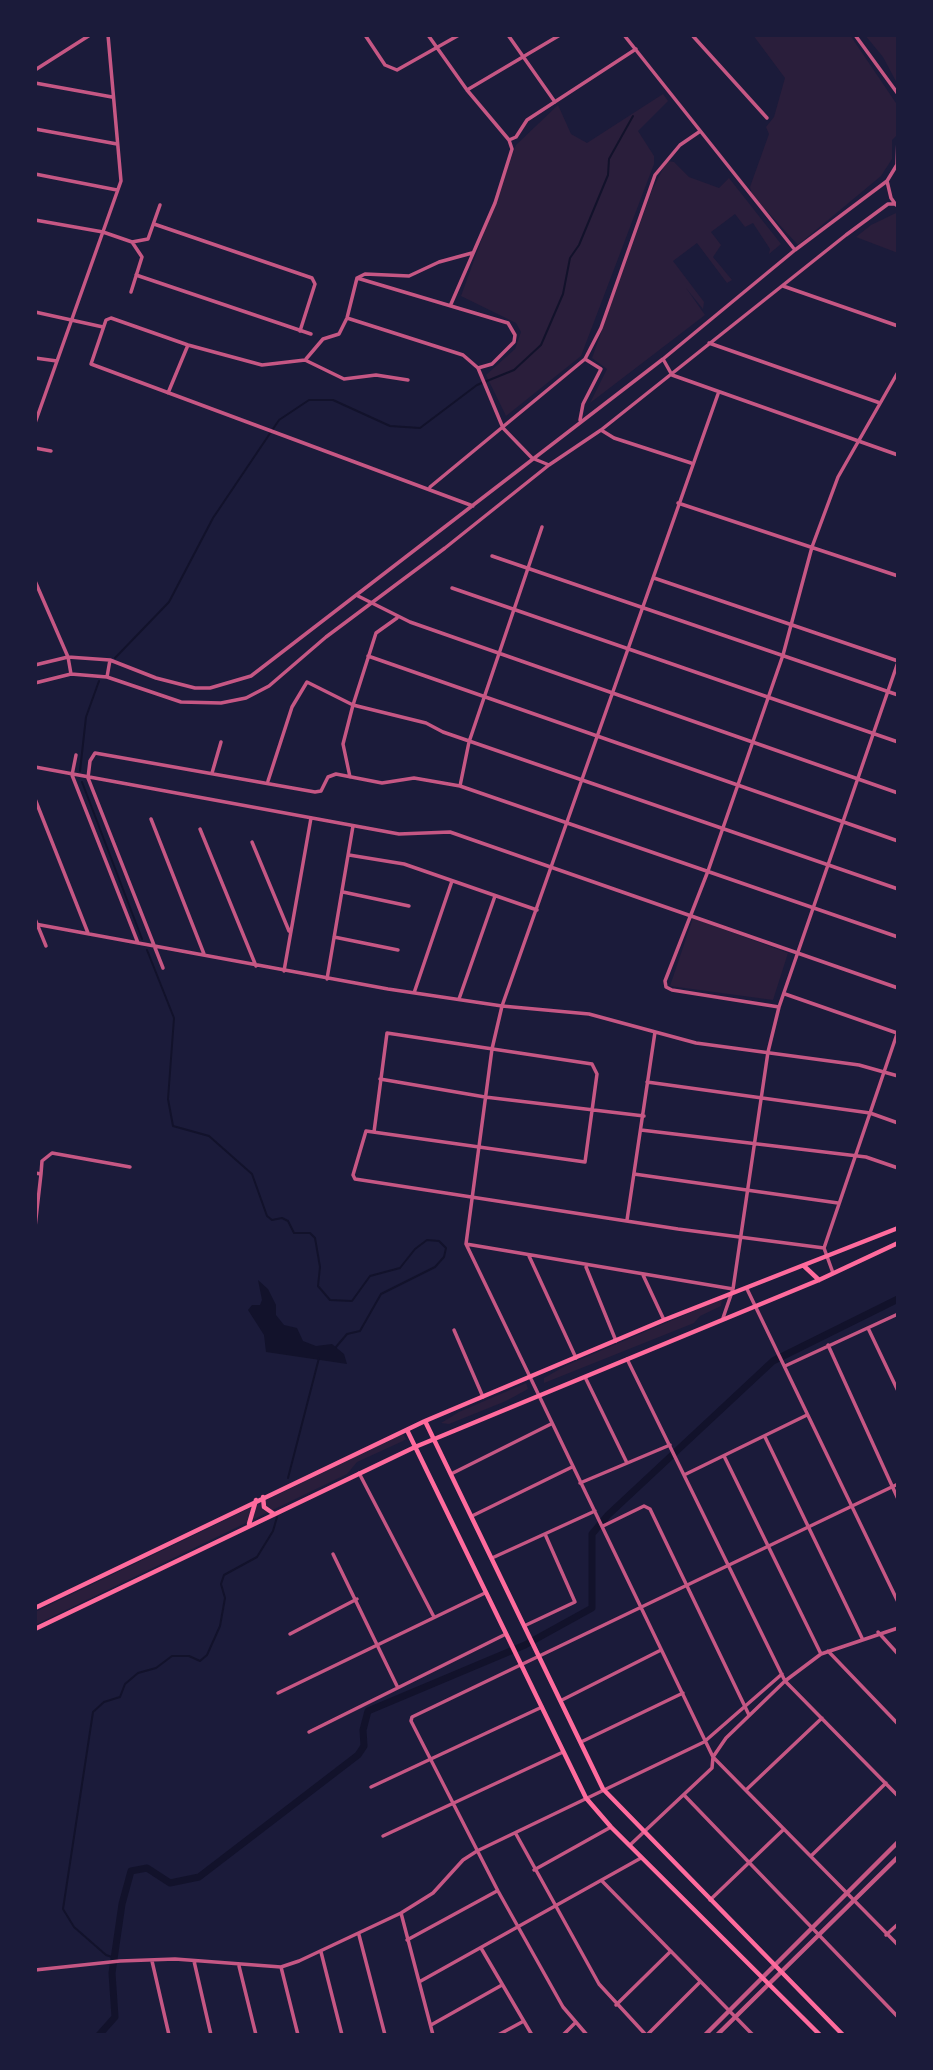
<!DOCTYPE html>
<style>
body{margin:0}
#map{position:relative;width:933px;height:2070px;overflow:hidden;background:#1b1b3a;font-family:Commissioner,sans-serif}
canvas{display:block}
.frame{position:absolute;inset:0;border:37px solid #1b1b3a;pointer-events:none}
</style>
<div id="map">
<canvas width="933" height="2070"></canvas>
<div class="frame"></div>
</div>
<script>
const ctx = document.querySelector('canvas').getContext('2d');
ctx.lineJoin = 'round';
function paint(path, color) {
  ctx.fillStyle = color;
  ctx.fill(path, 'evenodd');
}
function toPath(rows) {
  const path = new Path2D();
  for (const r of rows) {
    path.moveTo(r[0], r[1]);
    for (let i = 2; i < r.length; i += 2) path.lineTo(r[i], r[i + 1]);
  }
  return path;
}
function stroke(path, color, width, dash) {
  ctx.strokeStyle = color;
  ctx.lineWidth = width;
  ctx.lineCap = dash ? 'butt' : 'round';
  ctx.setLineDash(dash || []);
  ctx.stroke(path);
}
paint(toPath([
 [753,35,850,35,898,106,898,134,892,140,892,159,881,176,798,245,752,195,750,187,769,134,766,127,774,117,785,78],
 [865,35,898,35,898,85,883,57],
 [663,94,668,101,638,131,654,156,654,164,581,356,506,416,486,375,515,349,521,332,516,323,461,296,516,145,558,105,571,134,587,143],
 [667,161,674,162,689,177,719,188,729,178,781,244,769,254,770,249,753,223,745,227,735,214,711,232,721,245,713,257,732,280,727,283,697,243,673,261,704,302,703,309,686,288,705,315,590,403,607,369,592,358,652,190],
 [896,213,898,253,856,237,871,225],
 [693,918,788,953,773,1000,670,986],
 [722,1299,721,1306,700,1316,694,1323,544,1383,544,1378,567,1365],
 [526,1383,528,1389,506,1401,449,1424,441,1423,459,1412],
 [403,1434,406,1439,403,1441,357,1462,347,1474,35,1625,35,1612]
]), '#2a1e3b');
paint(toPath([
 [258,1280,268,1289,276,1305,276,1315,284,1325,297,1328,303,1341,316,1346,332,1344,344,1354,347,1364,266,1352,264,1335,248,1310,252,1305,260,1305,262,1300]
]), '#12122b');
stroke(toPath([
 [115,658,169,602,213,518,279,420,309,400,333,400,390,426,420,428,477,385,514,370,541,345,563,294,570,258,579,245,608,175,609,159,633,116],
 [80,771,86,717,99,681],
 [82,782,142,939],
 [147,950,174,1018,168,1099,173,1126,209,1136,252,1174,267,1216,272,1220,282,1218,288,1221,294,1233,310,1233,315,1238,320,1267,318,1286,330,1300,352,1301,370,1276,400,1268,415,1249,427,1240,439,1241,446,1248,444,1257,435,1267,381,1294,360,1331,347,1334,336,1347],
 [288,1478,319,1358],
 [115,1958,106,1955,74,1927,63,1909,93,1712,104,1702,120,1697,125,1684,138,1673,156,1668,172,1656,189,1656,200,1661,207,1655,220,1626,225,1598,221,1584,224,1575,257,1557,273,1531,277,1517]
]), '#12122b', 2);
stroke(toPath([
 [99,2035,115,2017,112,1973,122,1904,131,1871,147,1868,170,1883,199,1877,358,1755,364,1746,363,1730,368,1711,525,1645,592,1608,592,1534,608,1515,773,1361,898,1299]
]), '#12122b', 7);
stroke(toPath([
 [365,35,385,65,397,70,459,35],
 [428,35,467,90,509,140,512,149,495,203,451,304],
 [508,35,555,102],
 [624,35,795,250],
 [692,35,767,118],
 [855,35,898,94],
 [35,70,90,35],
 [35,83,112,97],
 [467,90,560,35],
 [35,129,117,144],
 [509,140,516,137,527,120,636,49],
 [897,164,898,138],
 [35,174,117,190],
 [896,205,891,198,887,181,898,163],
 [35,220,103,232,132,242,142,257,131,292],
 [154,224,312,278,315,284,300,331],
 [132,242,148,239,160,205],
 [136,275,311,334],
 [357,278,365,274,409,276,439,262,472,253],
 [783,286,898,326],
 [35,312,103,327],
 [347,318,463,355,478,368,503,428,532,458,549,465],
 [709,343,880,403],
 [35,358,57,361],
 [306,359,323,339,339,334,347,318,357,278,508,323,515,335,514,342,492,364,478,368],
 [663,359,672,375],
 [672,375,898,455],
 [408,380,376,375,344,379,305,360,262,365,188,345,111,318,106,320,91,364,473,506],
 [168,393,188,345],
 [718,394,502,1006,492,1049,466,1244,713,1757,898,1945],
 [580,420,583,404,601,369,585,359],
 [35,423,121,181,108,35],
 [601,430,614,438,691,463],
 [35,448,51,451],
 [430,487,585,359,601,328,655,175,680,145,699,132],
 [678,503,898,576],
 [492,556,898,695],
 [654,578,898,661],
 [35,581,68,657,71,674],
 [452,588,898,742],
 [358,596,410,622,898,793],
 [368,656,898,841],
 [35,665,68,657,110,660,156,678,195,688,210,688,251,676,663,359,795,250,887,181],
 [107,677,110,660],
 [35,683,71,674,107,677,181,702,221,703,246,698,269,686,326,637,445,548,549,465,601,430,846,235,888,204,896,204],
 [76,755,72,775,138,943],
 [35,767,399,834,450,832,898,988],
 [212,773,221,742],
 [350,777,343,744,353,705,376,633,397,618],
 [268,781,292,707,307,682,353,705,426,723,443,732,898,889],
 [460,786,469,742,542,527],
 [35,799,88,933],
 [151,819,204,954],
 [200,829,256,966],
 [252,842,289,931],
 [349,855,404,864,537,910],
 [343,892,409,906],
 [35,919,46,946],
 [35,924,388,989,502,1006,589,1014,696,1043,859,1065,898,1076],
 [334,937,398,950],
 [163,968,88,778,90,761,95,753,315,792,321,791,328,777,336,774,382,783,414,778,460,786,898,937],
 [284,971,311,818],
 [327,979,353,826],
 [414,993,452,881],
 [785,994,897,1033],
 [459,999,495,896],
 [779,1007,672,990,666,987,665,981,708,871,783,655,812,547,838,477,898,372],
 [380,1079,485,1097,644,1116],
 [647,1082,870,1113,898,1123],
 [641,1130,866,1157,898,1168],
 [374,1132,387,1033,592,1064,597,1074,585,1162,366,1131,353,1175,355,1179,678,1229,824,1248],
 [35,1173,41,1174,42,1161,52,1153,130,1167],
 [634,1174,838,1203],
 [627,1220,655,1032],
 [35,1227,41,1174],
 [466,1244,733,1289],
 [529,1256,576,1358],
 [586,1267,616,1341],
 [833,1273,824,1248,898,1031],
 [643,1275,664,1320],
 [747,1289,898,1602],
 [723,1318,733,1289,768,1052,779,1007,898,662],
 [868,1328,898,1391],
 [454,1330,483,1397],
 [828,1345,898,1499],
 [627,1359,785,1681,898,1796],
 [785,1366,898,1314],
 [585,1377,627,1463],
 [765,1437,862,1638],
 [724,1456,821,1654],
 [359,1473,434,1617],
 [451,1474,551,1424],
 [684,1475,807,1415],
 [580,1483,670,1445],
 [472,1516,572,1467],
 [603,1526,644,1506,650,1509,749,1715],
 [333,1554,397,1686],
 [492,1558,595,1511],
 [524,1626,575,1602,545,1534],
 [878,1632,898,1654],
 [290,1634,357,1599],
 [828,1651,898,1724],
 [278,1693,485,1593],
 [562,1700,661,1650],
 [309,1732,506,1634],
 [581,1742,683,1693],
 [371,1787,542,1707],
 [746,1790,822,1718],
 [685,1796,898,2017],
 [516,1834,599,1984,646,2035],
 [383,1836,563,1752],
 [630,1845,712,1768,713,1757,726,1738,785,1681,821,1654,898,1628],
 [811,1856,886,1783],
 [534,1870,611,1827],
 [602,1881,753,2035],
 [710,1900,784,1829],
 [401,1913,433,2035],
 [359,1935,385,2035],
 [886,1935,898,1924],
 [407,1940,497,1891],
 [481,1948,532,2035],
 [321,1952,342,2035],
 [152,1961,169,2035],
 [194,1961,211,2035],
 [239,1966,256,2035],
 [281,1967,298,2035],
 [35,1970,120,1961,175,1959,281,1967,299,1961,401,1913,433,1893,463,1860,477,1851,704,1742,782,1674],
 [419,1982,641,1858],
 [616,2005,671,1951],
 [431,2025,502,1985],
 [498,2035,522,2022],
 [563,2035,575,2023],
 [587,2035,563,2007,498,1891,411,1721,412,1717,898,1484],
 [647,2035,700,1982],
 [897,2035,898,2034]
]), '#c65784', 3.5);
stroke(toPath([
 [705,2035,898,1842],
 [717,2035,898,1857]
]), '#c65784', 4.5);
stroke(toPath([
 [804,1266,819,1280],
 [425,1421,603,1789,843,2035],
 [407,1430,586,1798,611,1827,820,2035],
 [263,1497,264,1507,274,1514],
 [249,1524,256,1500],
 [35,1608,425,1421,664,1320,898,1228],
 [35,1629,415,1447,819,1280,898,1243]
]), '#ff6b9d', 4.5);
</script>
